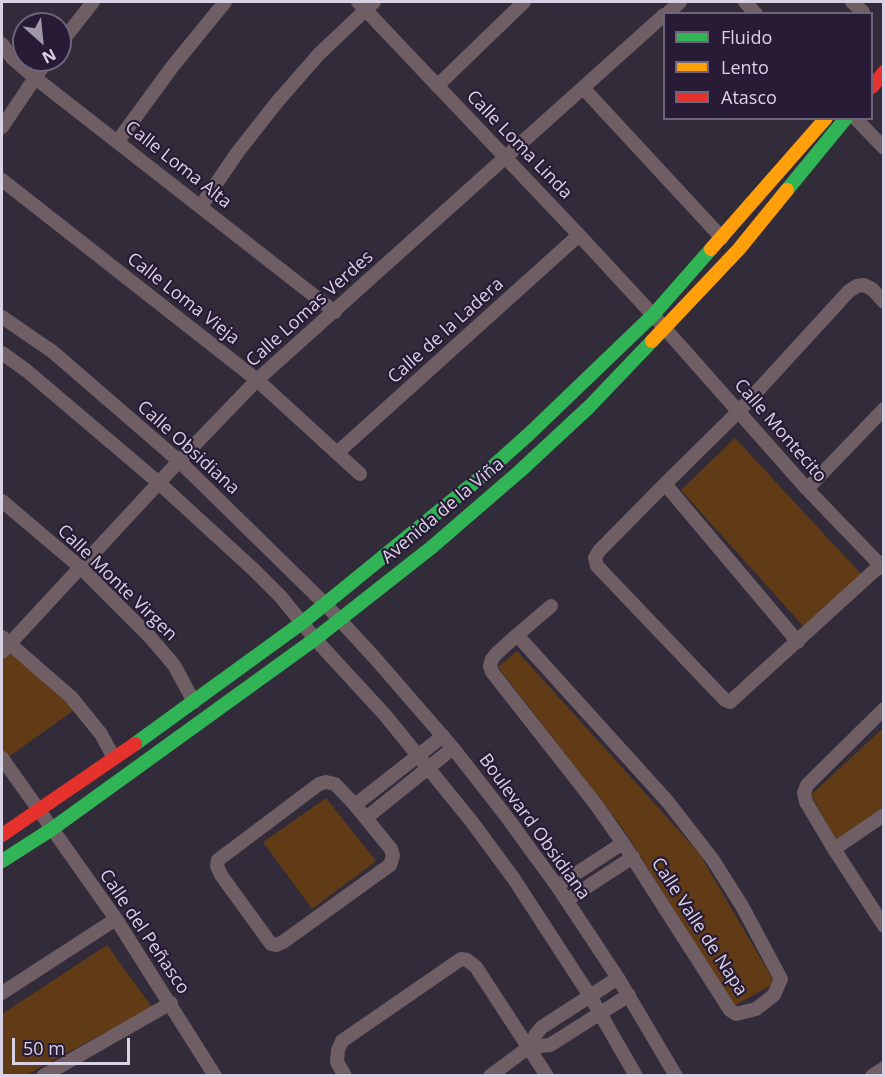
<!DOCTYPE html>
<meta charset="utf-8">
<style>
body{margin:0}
#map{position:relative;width:885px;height:1077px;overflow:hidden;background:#322b3a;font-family:"Open Sans",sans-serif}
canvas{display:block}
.frame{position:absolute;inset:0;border:3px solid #d9d2e4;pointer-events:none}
.legend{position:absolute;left:663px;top:12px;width:210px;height:108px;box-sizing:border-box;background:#271b36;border:2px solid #6e647c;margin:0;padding:8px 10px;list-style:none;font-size:18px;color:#d9d2e4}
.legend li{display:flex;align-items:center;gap:12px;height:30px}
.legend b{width:30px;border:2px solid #6e647c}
.north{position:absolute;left:12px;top:12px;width:60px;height:60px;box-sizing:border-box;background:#271b36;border:2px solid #6e647c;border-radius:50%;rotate:153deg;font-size:16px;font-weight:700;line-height:24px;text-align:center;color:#d9d2e4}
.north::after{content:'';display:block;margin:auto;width:21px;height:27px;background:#9f98a8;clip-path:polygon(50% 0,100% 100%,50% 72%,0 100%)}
.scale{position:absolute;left:12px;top:1038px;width:118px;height:27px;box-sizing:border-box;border:3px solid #d9d2e4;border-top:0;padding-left:8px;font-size:18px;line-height:21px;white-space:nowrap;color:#d9d2e4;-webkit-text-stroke:4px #271b36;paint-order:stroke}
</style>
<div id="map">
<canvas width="885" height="1077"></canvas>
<div class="frame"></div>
<ul class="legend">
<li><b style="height:8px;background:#30b455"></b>Fluido</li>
<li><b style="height:8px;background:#ff9f0a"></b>Lento</li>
<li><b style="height:8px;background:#e5322d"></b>Atasco</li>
</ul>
<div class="north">N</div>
<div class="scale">50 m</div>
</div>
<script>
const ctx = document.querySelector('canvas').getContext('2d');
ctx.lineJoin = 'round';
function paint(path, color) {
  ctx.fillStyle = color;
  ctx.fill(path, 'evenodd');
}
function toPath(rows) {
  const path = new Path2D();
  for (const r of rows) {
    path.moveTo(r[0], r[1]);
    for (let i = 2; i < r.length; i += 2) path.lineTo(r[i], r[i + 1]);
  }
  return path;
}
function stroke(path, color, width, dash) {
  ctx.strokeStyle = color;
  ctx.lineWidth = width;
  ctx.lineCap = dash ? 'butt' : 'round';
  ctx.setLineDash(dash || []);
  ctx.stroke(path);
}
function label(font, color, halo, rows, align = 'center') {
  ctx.font = font + ' "Open Sans",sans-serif';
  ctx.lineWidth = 4.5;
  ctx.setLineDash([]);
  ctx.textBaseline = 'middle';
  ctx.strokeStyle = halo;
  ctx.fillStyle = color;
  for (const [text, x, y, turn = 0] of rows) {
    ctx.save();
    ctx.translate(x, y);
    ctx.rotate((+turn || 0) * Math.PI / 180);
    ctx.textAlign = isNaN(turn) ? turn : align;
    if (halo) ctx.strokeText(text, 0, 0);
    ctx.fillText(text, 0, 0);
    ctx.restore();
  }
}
paint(toPath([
 [735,438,862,575,804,627,681,490],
 [9,649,77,708,7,758,2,751,2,656],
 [517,651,699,853,775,983,734,1006,624,830,498,667],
 [883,728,883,807,836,839,811,795],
 [326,798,376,861,312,909,263,842],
 [107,945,152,1007,26,1075,2,1076,2,1014]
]), '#613b15');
stroke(toPath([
 [358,2,579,235,653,315,807,489,884,569],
 [745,2,756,14],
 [852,2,863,12],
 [667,14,680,2],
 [2,44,12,58,34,77,335,312],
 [60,44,93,2],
 [437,86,524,2],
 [584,89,722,238],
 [855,118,884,148],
 [2,127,47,60],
 [118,141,172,67,225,2],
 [2,180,257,380,360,474],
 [201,206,237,153,277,102,319,54,374,2],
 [884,302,872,289,864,285,857,286,849,291,739,411,665,484,599,551,595,558,597,566,725,700,730,702,884,562],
 [2,317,53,352,179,461,326,605,374,657,453,748,506,816,557,886,618,978,676,1076],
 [2,353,27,371,159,483,254,570,281,597,315,639,385,715,472,822,514,879,590,996,636,1076],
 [337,453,579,235],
 [665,484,798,642],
 [807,489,884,409],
 [2,501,80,567,150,637,174,665,194,702],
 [517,635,668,802,713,860,742,906,781,979,774,995,756,1009,736,1014,730,1010,623,843,594,802,492,672,490,666,492,659,497,653,517,635,551,606],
 [2,637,71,697,101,734,114,758],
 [2,652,179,461,257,380,664,15],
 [884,709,807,785,804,793,806,802,834,849,884,926],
 [2,758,116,919,215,1076],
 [326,782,335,784,355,805,391,849,393,856,390,865,283,942,276,945,271,944,221,875,217,866,218,860,319,784,326,782],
 [355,805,443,736],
 [366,818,453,748],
 [834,849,884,815],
 [557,886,623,843],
 [567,900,633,857],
 [2,993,116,919],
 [529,1047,550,1045,629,995],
 [43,1076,171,1003],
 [345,1076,337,1062,338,1050,342,1041,461,959,467,960,476,967,547,1076],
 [490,1076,529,1047,536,1034,542,1027,618,978],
 [872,1076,884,1068]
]), '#6f5e64', 14);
stroke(toPath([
 [787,190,846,118],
 [135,744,303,622,481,477,528,435,653,315,711,249],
 [2,861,52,829,315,639,432,547,520,471,589,407,652,341]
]), '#30b455', 14);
stroke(toPath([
 [711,249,826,118],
 [652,341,739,249,787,190]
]), '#ff9f0a', 14);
stroke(toPath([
 [872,87,884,72],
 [2,835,135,744]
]), '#e5322d', 14);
label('18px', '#d9d2e4', '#271b36', [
 ["Calle Loma Linda",519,145,46],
 ["Calle Loma Alta",178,165,38],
 ["Calle Loma Vieja",183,299,38],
 ["Calle Lomas Verdes",310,309,-42],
 ["Calle de la Ladera",446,331,-42],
 ["Calle Montecito",780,431,49],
 ["Calle Obsidiana",188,448,42],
 ["Avenida de la Viña",443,511,-40],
 ["Calle Monte Virgen",117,583,44],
 ["Boulevard Obsidiana",534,827,54],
 ["Calle Valle de Napa",699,927,57],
 ["Calle del Peñasco",144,932,56]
]);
</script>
